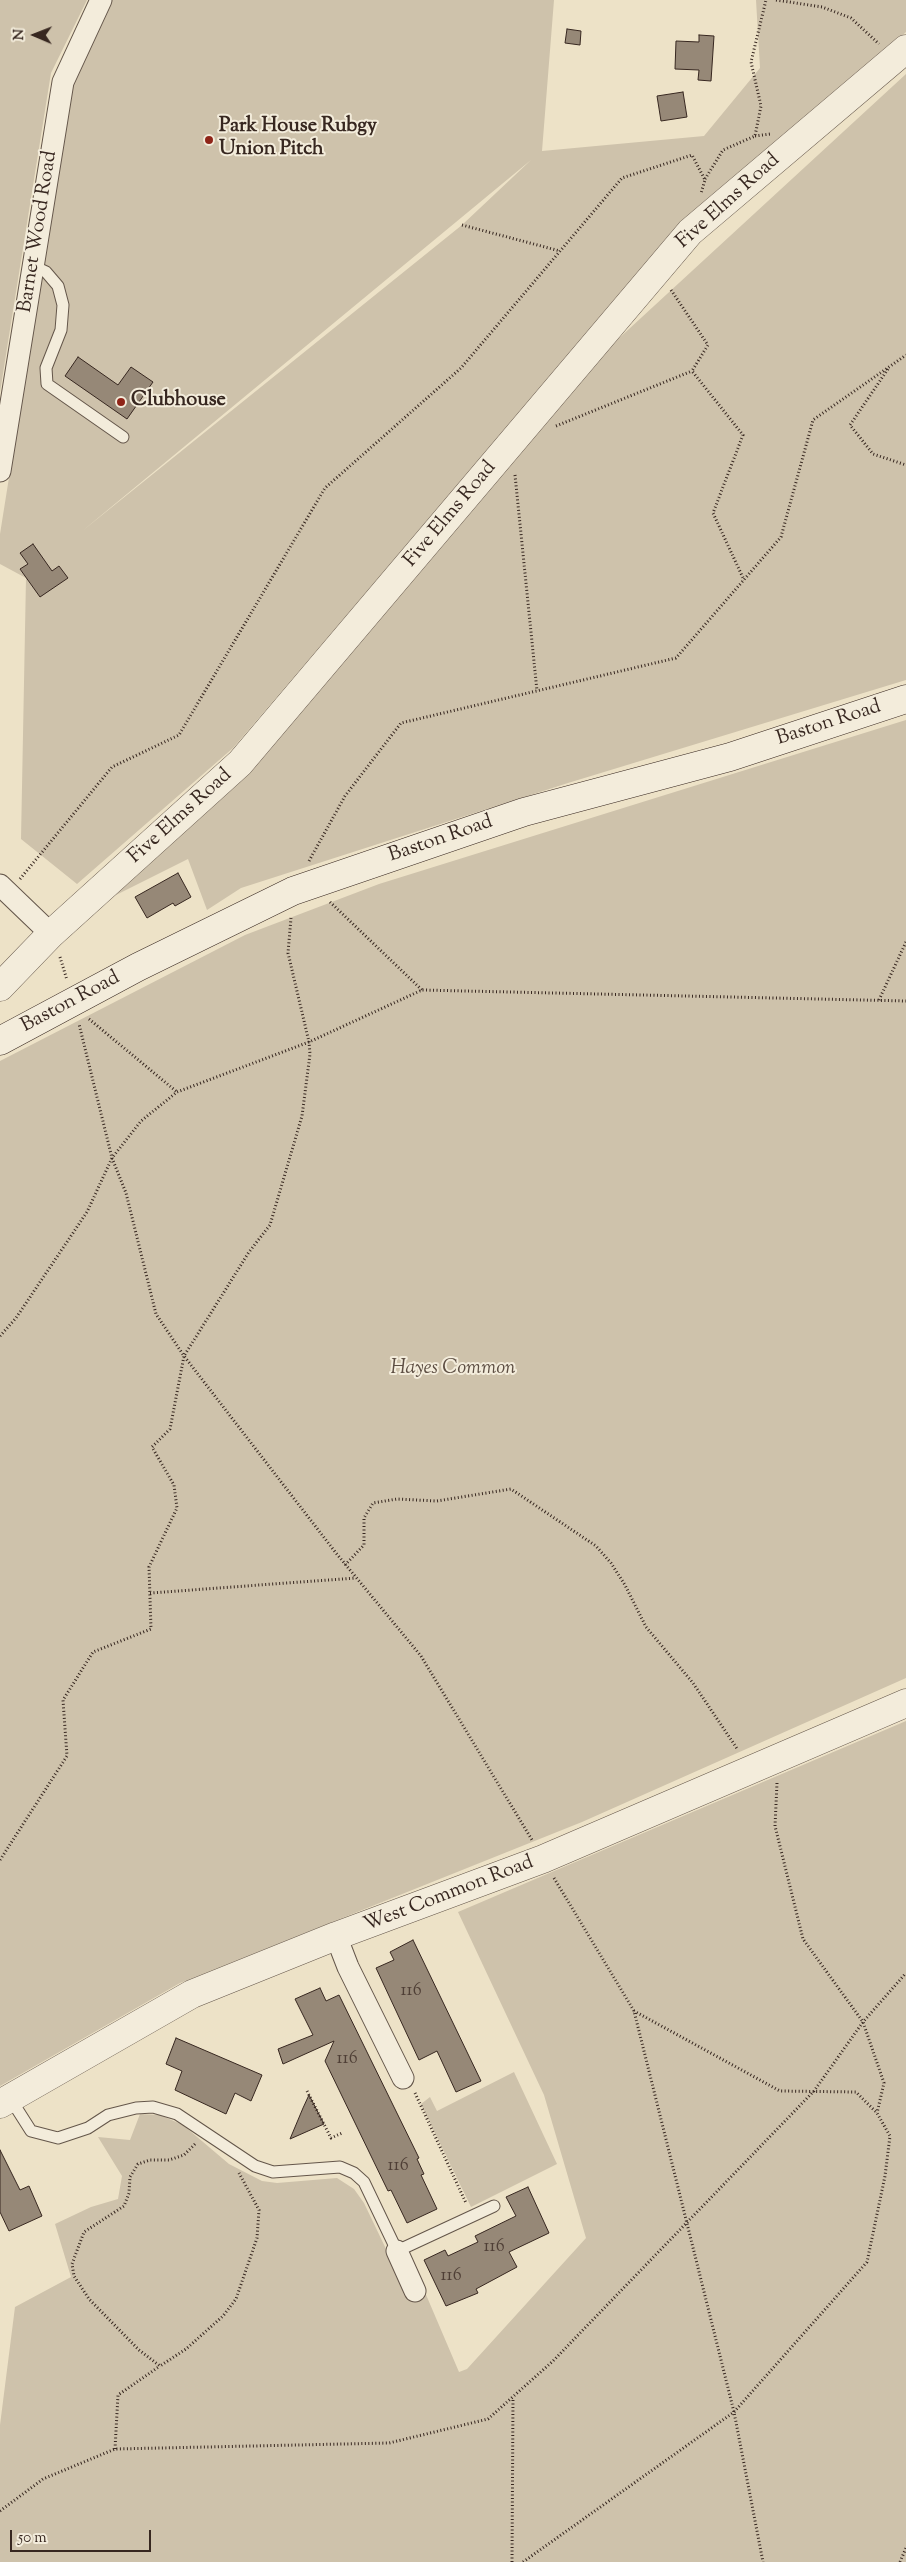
<!DOCTYPE html>
<style>
body{margin:0}
#map{position:relative;width:906px;height:2562px;overflow:hidden;background:#ede2c7;font-family:"Sorts Mill Goudy",serif}
canvas{display:block}
.north{position:absolute;left:10px;top:10px;width:50px;height:50px;-webkit-text-stroke:4px #f3ecdb;paint-order:stroke;rotate:271deg;font-size:14px;font-weight:700;line-height:20px;text-align:center;color:#372720}
.north::after{content:'';display:block;margin:auto;width:18px;height:22px;background:#372720;clip-path:polygon(50% 0,100% 100%,50% 72%,0 100%)}
.scale{position:absolute;left:10px;top:2530px;width:141px;height:22px;box-sizing:border-box;border:2px solid #372720;border-top:0;padding-left:6px;font-size:15px;line-height:18px;white-space:nowrap;color:#372720;-webkit-text-stroke:4px #f3ecdb;paint-order:stroke}
</style>
<div id="map">
<canvas width="906" height="2562"></canvas>
<div class="north">N</div>
<div class="scale">50 m</div>
</div>
<script>
const ctx = document.querySelector('canvas').getContext('2d');
ctx.lineJoin = 'round';
function paint(path, color) {
  ctx.fillStyle = color;
  ctx.fill(path, 'evenodd');
}
function toPath(rows) {
  const path = new Path2D();
  for (const r of rows) {
    path.moveTo(r[0], r[1]);
    for (let i = 2; i < r.length; i += 2) path.lineTo(r[i], r[i + 1]);
  }
  return path;
}
function stroke(path, color, width, dash) {
  ctx.strokeStyle = color;
  ctx.lineWidth = width;
  ctx.lineCap = dash ? 'butt' : 'round';
  ctx.setLineDash(dash || []);
  ctx.stroke(path);
}
function label(font, color, halo, rows, align = 'center') {
  ctx.font = font + ' "Sorts Mill Goudy",serif';
  ctx.lineWidth = 4;
  ctx.setLineDash([]);
  ctx.textBaseline = 'middle';
  ctx.strokeStyle = halo;
  ctx.fillStyle = color;
  for (const [text, x, y, turn = 0] of rows) {
    ctx.save();
    ctx.translate(x, y);
    ctx.rotate((+turn || 0) * Math.PI / 180);
    ctx.textAlign = isNaN(turn) ? turn : align;
    if (halo) ctx.strokeText(text, 0, 0);
    ctx.fillText(text, 0, 0);
    ctx.restore();
  }
}
paint(toPath([
 [0,0,87,0,51,73,0,392],
 [112,0,554,0,542,151,704,136,760,68,756,0,906,0,906,32,806,124,492,445,233,748,77,884,21,839,26,578,0,564,0,534,71,88],
 [531,160,462,225,81,532],
 [906,74,906,680,568,783,241,888,207,910,188,859,104,901,604,352],
 [906,720,906,1678,582,1822,180,1983,0,2086,0,1061,245,935,379,884],
 [906,1721,906,2562,0,2562,0,2425,15,2307,71,2277,55,2224,91,2207,118,2199,122,2176,98,2137,130,2140,140,2114,160,2115,183,2125,229,2164,262,2181,277,2183,337,2178,354,2189,364,2203,409,2297,424,2290,459,2372,467,2369,586,2238,544,2095,458,1912],
 [514,2072,557,2164,471,2207,421,2104,430,2097,437,2111]
]), '#cec2ab');
const building = toPath([
 [567,29,581,31,580,45,565,43,567,29],
 [699,35,714,36,711,81,698,80,699,70,675,69,676,41,699,42,699,35],
 [683,92,687,117,661,121,657,96,683,92],
 [78,357,118,385,131,367,153,382,127,419,65,376,78,357],
 [33,544,52,571,59,566,68,578,40,597,20,569,28,564,20,553,33,544],
 [178,873,191,897,175,906,173,903,147,918,135,897,178,873],
 [413,1940,481,2081,456,2092,437,2051,419,2060,376,1968,394,1960,390,1952,413,1940],
 [320,1988,326,2001,339,1995,419,2158,417,2159,424,2174,421,2175,437,2209,407,2223,391,2190,388,2191,325,2061,334,2041,283,2064,278,2049,313,2035,295,1999,320,1988],
 [176,2038,262,2075,251,2101,235,2093,226,2114,175,2090,182,2071,166,2064,176,2038],
 [309,2095,324,2124,290,2139,303,2108,309,2095],
 [0,2150,20,2190,29,2186,42,2216,9,2231,0,2212,0,2150],
 [528,2187,549,2233,509,2252,517,2267,476,2289,478,2293,446,2306,424,2260,445,2250,448,2256,478,2242,475,2236,516,2216,506,2197,528,2187]
]);
paint(building, '#968877');
stroke(building, '#372720', 1);
const service = toPath([
 [33,266,46,272,58,286,63,305,61,330,46,368,47,384,123,437],
 [10,2098,31,2131,58,2138,88,2128,108,2115,136,2108,153,2107,177,2114,255,2166,273,2172,340,2167,354,2173,364,2182,397,2251,494,2206]
]);
const minor = toPath([
 [0,471,63,82,101,0],
 [0,885,51,934],
 [336,1936,348,1967,403,2078],
 [397,2251,415,2291]
]);
const tertiary = toPath([
 [0,987,51,934,240,763,690,232,906,49],
 [0,2104,192,1994,336,1936,543,1859,906,1703]
]);
const secondary = toPath([
 [0,1041,138,967,293,891,524,812,730,757,906,699]
]);
stroke(service, '#64564a', 13);
stroke(minor, '#64564a', 23);
stroke(tertiary, '#64564a', 29);
stroke(secondary, '#372720', 29);
stroke(toPath([
 [776,0,822,7,851,18,879,44],
 [755,136,770,134],
 [705,179,723,150,755,136,761,106,751,62,766,0],
 [462,225,560,251],
 [671,290,708,345,692,371,743,435,713,513,744,580],
 [888,369,850,425,873,454,906,465],
 [556,426,692,371],
 [515,475,537,691],
 [309,861,345,796,401,723,676,658,781,537,813,420,906,355],
 [20,879,112,767,179,735,325,488,461,368,622,178,692,155,705,180,701,193],
 [330,902,422,990],
 [291,918,288,953,309,1042,310,1054,302,1116,270,1225,249,1252,184,1356,336,1553,421,1656,532,1840],
 [60,957,67,980],
 [879,1000,906,942],
 [89,1019,177,1092],
 [0,1336,16,1318,87,1212,112,1158,141,1121,177,1092,309,1042,422,990,906,1001],
 [345,1565,364,1545,364,1518,373,1503,397,1499,437,1501,511,1489,596,1546,611,1563,625,1585,646,1627,693,1683,738,1750],
 [150,1593,356,1578],
 [777,1783,775,1826,803,1939,863,2022,884,2083,877,2113],
 [0,1860,67,1756,63,1700,93,1652,151,1629,149,1567,177,1508,174,1485,152,1447,170,1429,184,1356,156,1314,126,1193,112,1158,79,1024],
 [554,1878,634,2011,734,2412,763,2562],
 [307,2091,331,2138,342,2133],
 [415,2093,466,2203],
 [195,2144,184,2155,169,2160,150,2160,138,2164,130,2177,129,2193,124,2206,84,2232,72,2264,74,2276,89,2299,139,2350,160,2366,186,2349,223,2316,236,2299,257,2238,259,2210,239,2173],
 [115,2449,118,2395,160,2366],
 [0,2511,43,2479,115,2449,389,2443,488,2419,553,2361,814,2091,863,2022,906,1973],
 [512,2562,513,2398],
 [523,2562,734,2412,867,2262,885,2176,890,2136,877,2113,856,2092,780,2091,634,2011],
 [900,2562,906,2548]
]), '#372720', 3, [1, 2.5]);
stroke(service, '#f3ecdb', 11);
stroke(minor, '#f3ecdb', 21);
stroke(tertiary, '#f3ecdb', 28);
stroke(secondary, '#f3ecdb', 28);
for (const [x, y, r, color] of [
 [209,140,5,"#8f2418"],
 [121,402,5,"#8f2418"]
]) {
  const dot = new Path2D();
  dot.arc(x, y, r, 0, 2 * Math.PI);
  ctx.fillStyle = color;
  ctx.fill(dot);
  stroke(dot, '#f3ecdb', 2);
}
label('18px', '#4f3f36', null, [
 ["116",411,1992],
 ["116",347,2060],
 ["116",398,2167],
 ["116",494,2248],
 ["116",451,2277]
]);
label('bold 20px', '#372720', '#f3ecdb', [
 ["Park House Rubgy",219,128],
 ["Union Pitch",219,151],
 ["Clubhouse",131,402]
], 'left');
label('20px', '#372720', '#f3ecdb', [
 ["Five Elms Road",729,202,-42],
 ["Barnet Wood Road",39,232,-81],
 ["Five Elms Road",451,515,-50],
 ["Baston Road",829,724,-18],
 ["Five Elms Road",181,817,-42],
 ["Baston Road",441,840,-19],
 ["Baston Road",71,1003,-28],
 ["West Common Road",449,1895,-21]
]);
label('italic 20px', '#5d4e43', '#f3ecdb', [
 ["Hayes Common",453,1370]
]);
</script>
